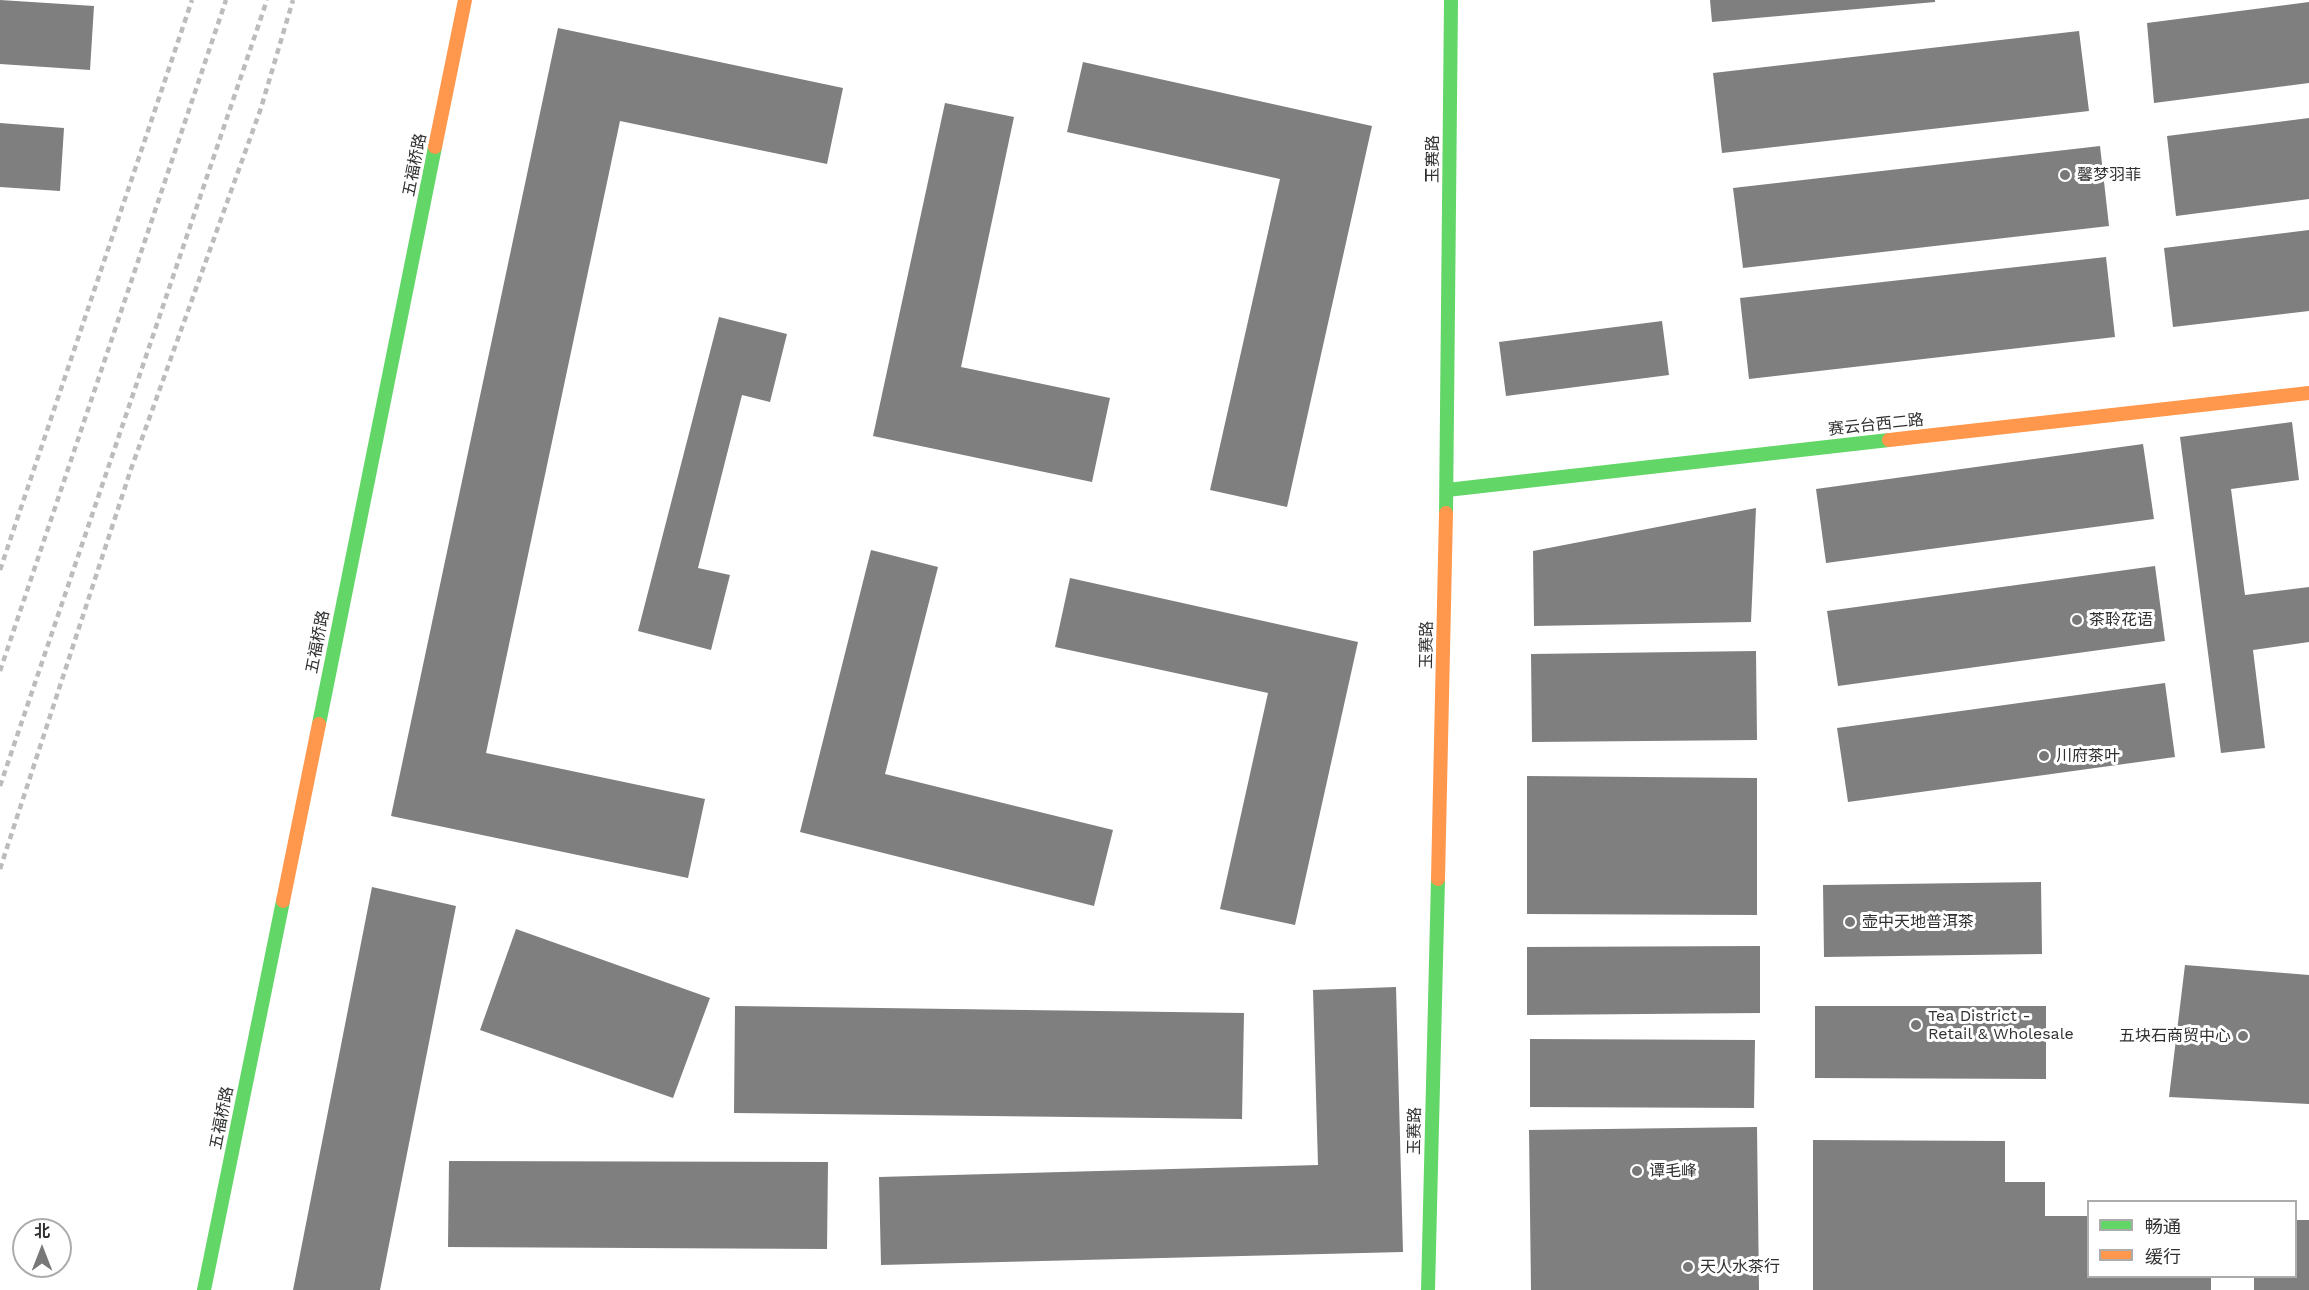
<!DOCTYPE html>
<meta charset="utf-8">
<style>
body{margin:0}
#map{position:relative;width:2309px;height:1290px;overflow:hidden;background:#fff;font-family:"Work Sans","Noto Sans SC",sans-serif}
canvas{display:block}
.legend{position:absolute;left:2087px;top:1200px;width:210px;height:78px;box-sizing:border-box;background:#fff;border:2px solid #acacac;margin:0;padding:8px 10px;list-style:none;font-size:18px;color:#303030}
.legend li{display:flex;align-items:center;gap:12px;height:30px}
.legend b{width:30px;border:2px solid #acacac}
.north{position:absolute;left:12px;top:1218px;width:60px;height:60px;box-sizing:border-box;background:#fff;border:2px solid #acacac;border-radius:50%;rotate:0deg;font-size:16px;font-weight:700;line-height:24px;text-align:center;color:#303030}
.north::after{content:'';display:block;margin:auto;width:21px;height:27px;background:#787878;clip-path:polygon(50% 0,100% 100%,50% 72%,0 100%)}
</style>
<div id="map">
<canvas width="2309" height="1290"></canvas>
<ul class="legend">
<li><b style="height:8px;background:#63d668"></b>畅通</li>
<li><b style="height:8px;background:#ff974d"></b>缓行</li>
</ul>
<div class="north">北</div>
</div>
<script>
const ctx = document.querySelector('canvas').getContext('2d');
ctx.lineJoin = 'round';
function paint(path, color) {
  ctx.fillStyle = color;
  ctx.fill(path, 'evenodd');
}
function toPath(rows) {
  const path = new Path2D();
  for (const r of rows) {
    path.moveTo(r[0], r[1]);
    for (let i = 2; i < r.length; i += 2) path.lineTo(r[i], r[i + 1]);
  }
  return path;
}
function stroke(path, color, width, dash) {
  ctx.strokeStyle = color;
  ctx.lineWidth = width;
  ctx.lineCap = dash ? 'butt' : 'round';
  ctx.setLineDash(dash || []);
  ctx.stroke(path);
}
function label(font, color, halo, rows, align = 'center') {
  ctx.font = font + ' "Work Sans","Noto Sans SC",sans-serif';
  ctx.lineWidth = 6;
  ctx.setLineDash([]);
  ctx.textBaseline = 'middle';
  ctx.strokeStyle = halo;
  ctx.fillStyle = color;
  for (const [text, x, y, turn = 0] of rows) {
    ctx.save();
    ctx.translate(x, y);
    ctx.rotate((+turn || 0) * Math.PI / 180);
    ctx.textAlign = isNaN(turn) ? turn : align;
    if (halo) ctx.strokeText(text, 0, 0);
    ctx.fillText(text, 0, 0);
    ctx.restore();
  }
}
paint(toPath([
 [0,0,94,6,90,70,0,64],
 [1710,0,1935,0,1935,2,1712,22],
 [2309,2,2309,83,2154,103,2147,23],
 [558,28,843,88,827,164,620,121,486,753,705,799,688,878,391,816],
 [2079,31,2089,111,1722,153,1713,73],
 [1083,62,1372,126,1287,507,1210,490,1280,179,1067,132],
 [945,103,1014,117,961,367,1110,398,1092,482,873,436],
 [2309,118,2309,199,2176,216,2167,136],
 [0,123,64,128,60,191,0,187],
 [2100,146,2109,226,1743,268,1733,188],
 [2309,230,2309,311,2173,327,2164,248],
 [2106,257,2115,337,1749,379,1740,298],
 [719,317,787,334,770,402,742,395,698,568,730,575,711,650,638,631],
 [1662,321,1669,375,1506,396,1499,342],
 [2292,422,2299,480,2231,489,2245,595,2309,587,2309,642,2253,650,2265,748,2221,753,2180,437],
 [2143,444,2154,519,1826,563,1816,489],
 [1756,508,1751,622,1534,626,1533,551],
 [871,550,938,567,885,774,1113,830,1094,906,800,832],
 [2155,566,2165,641,1838,686,1827,611],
 [1070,578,1358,642,1295,925,1220,909,1268,693,1055,647],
 [1756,651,1757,740,1532,742,1531,654],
 [2165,683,2175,757,1848,802,1837,728],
 [1527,776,1757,778,1757,915,1527,914],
 [2041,882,2042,954,1824,957,1823,885],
 [372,887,456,906,380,1290,293,1290],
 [516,929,710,998,673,1098,480,1030],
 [1760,946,1760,1013,1527,1015,1527,947],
 [2185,965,2309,975,2309,1104,2169,1097],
 [1396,987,1403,1252,881,1265,879,1177,1318,1165,1313,990],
 [735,1006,1244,1013,1242,1119,734,1113],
 [1815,1006,2046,1006,2046,1079,1815,1078],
 [1530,1039,1755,1040,1754,1108,1530,1107],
 [1757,1127,1759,1290,1531,1290,1529,1130],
 [1813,1140,2005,1141,2005,1182,2045,1182,2045,1216,2088,1216,2088,1276,2211,1276,2211,1290,1813,1290],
 [449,1161,828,1162,827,1249,448,1247],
 [2296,1220,2309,1220,2309,1290,2254,1290,2254,1276,2296,1276]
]), '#7f7f7f');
stroke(toPath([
 [1447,490,1889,440],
 [1446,513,1451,0],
 [319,724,435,147],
 [204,1290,283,901],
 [1428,1290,1438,879]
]), '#63d668', 14);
stroke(toPath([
 [435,147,465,0],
 [1889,440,2309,393],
 [1438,879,1446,513],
 [283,901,319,724]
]), '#ff974d', 14);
stroke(toPath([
 [0,570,192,0],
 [0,671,226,0],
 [0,786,267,0],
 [0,869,131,469,261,108,293,0]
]), '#bcbcbc', 4.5, [6, 4.5]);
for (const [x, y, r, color] of [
 [2065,175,6,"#787878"],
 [2077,620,6,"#787878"],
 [2044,756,6,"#787878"],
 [1850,922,6,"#787878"],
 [1916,1025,6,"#787878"],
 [2243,1036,6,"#787878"],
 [1637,1171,6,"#787878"],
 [1688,1267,6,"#787878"]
]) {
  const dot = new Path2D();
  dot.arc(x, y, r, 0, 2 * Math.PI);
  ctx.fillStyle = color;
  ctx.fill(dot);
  stroke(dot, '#fff', 2);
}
label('16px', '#303030', '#fff', [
 ["玉赛路",1433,159,-90],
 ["五福桥路",415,165,-79],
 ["赛云台西二路",1876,425,-6],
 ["五福桥路",318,642,-79],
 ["玉赛路",1427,645,-89],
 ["五福桥路",222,1118,-79],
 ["玉赛路",1415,1131,-89]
]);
label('16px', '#303030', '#fff', [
 ["馨梦羽菲",2077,175],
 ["茶聆花语",2089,620],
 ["川府茶叶",2056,756],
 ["壶中天地普洱茶",1862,922],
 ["Tea District -",1928,1016],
 ["Retail & Wholesale",1928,1034],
 ["五块石商贸中心",2231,1036,"right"],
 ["谭毛峰",1649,1171],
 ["天人水茶行",1700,1267]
], 'left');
</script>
